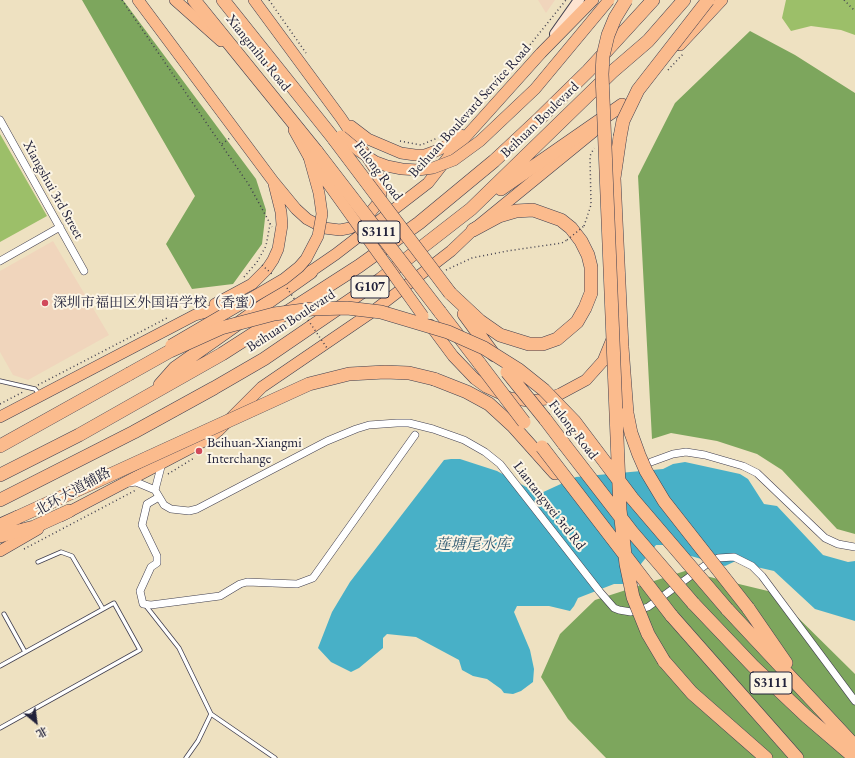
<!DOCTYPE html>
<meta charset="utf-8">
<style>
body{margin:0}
#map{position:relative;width:855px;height:758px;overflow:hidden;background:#eee1c1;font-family:"EB Garamond","Noto Serif SC",serif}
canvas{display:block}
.north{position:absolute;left:16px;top:702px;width:40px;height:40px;-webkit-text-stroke:3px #fcf5e5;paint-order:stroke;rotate:151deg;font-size:11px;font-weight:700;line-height:16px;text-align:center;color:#22223b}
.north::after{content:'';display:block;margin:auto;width:14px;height:18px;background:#22223b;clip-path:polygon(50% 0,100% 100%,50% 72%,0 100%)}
</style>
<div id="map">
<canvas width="855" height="758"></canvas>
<div class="north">北</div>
</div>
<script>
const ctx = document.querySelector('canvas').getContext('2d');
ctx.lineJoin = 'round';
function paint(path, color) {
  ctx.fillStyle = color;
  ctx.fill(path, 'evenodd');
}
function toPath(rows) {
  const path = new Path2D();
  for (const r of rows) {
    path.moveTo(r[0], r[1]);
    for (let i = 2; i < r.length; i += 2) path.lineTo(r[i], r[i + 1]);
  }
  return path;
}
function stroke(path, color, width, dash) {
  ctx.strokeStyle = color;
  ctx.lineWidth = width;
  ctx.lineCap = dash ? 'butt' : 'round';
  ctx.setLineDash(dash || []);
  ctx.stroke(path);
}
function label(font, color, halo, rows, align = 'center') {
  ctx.font = font + ' "EB Garamond","Noto Serif SC",serif';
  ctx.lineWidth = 4;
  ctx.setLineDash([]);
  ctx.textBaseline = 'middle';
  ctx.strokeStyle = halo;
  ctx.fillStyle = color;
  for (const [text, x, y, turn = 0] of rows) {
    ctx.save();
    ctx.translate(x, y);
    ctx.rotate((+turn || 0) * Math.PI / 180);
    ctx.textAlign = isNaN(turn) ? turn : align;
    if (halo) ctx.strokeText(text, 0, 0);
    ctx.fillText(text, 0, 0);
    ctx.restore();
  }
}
paint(toPath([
 [538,0,555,0,546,13],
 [53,241,109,335,28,380,13,375,0,352,0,271]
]), '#f0d5bc');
paint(toPath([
 [786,0,855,0,855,35,841,30,811,26,791,31,782,18],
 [0,134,47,216,0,242]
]), '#9cbf69');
paint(toPath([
 [82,0,123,0,256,179,266,210,262,244,233,284,192,289,166,244,195,196],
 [750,31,795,55,855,93,855,534,837,529,782,470,757,454,717,441,671,433,652,439,638,176,675,103],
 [685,571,772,592,855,674,855,758,606,758,568,719,541,677,560,634,595,600]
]), '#7da65d');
paint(toPath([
 [451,459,460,459,497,471,539,494,576,477,663,469,673,464,685,462,740,474,748,479,764,504,777,506,823,555,848,562,855,561,855,621,815,609,774,571,752,566,740,559,725,566,674,551,663,545,656,545,625,584,614,584,578,598,574,606,570,611,549,606,517,606,514,612,530,650,534,669,533,682,521,691,513,694,504,693,501,689,487,679,473,676,462,670,459,660,416,637,387,634,383,638,383,648,359,668,351,672,331,662,318,648,332,612,350,582,444,460]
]), '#48b0c7');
const lane = toPath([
 [0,381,35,389,40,395],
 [38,562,61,552,72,556,103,609],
 [146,606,179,648,211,714,198,741,186,758],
 [4,614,25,652],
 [0,666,114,603,140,650,0,728],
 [211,714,275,758]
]);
const street = toPath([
 [0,120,84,271],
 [0,261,60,227],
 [651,462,673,454,686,452,705,455,743,466,757,473,825,538,838,544,855,547],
 [129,483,136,482,155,490],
 [155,490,164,505,171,509,189,511,197,509,327,441,356,429,369,425,397,423,409,423,433,429,464,440,485,452,500,464,600,592,614,608,619,610,631,612,648,607,707,564,718,558,734,557,752,566,762,576,855,701],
 [155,490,162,463],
 [159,497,147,504,142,525,157,556,157,563,151,567,140,591,143,604,151,605,220,596,240,584,247,582,297,584,313,578,415,435]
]);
const secondary = toPath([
 [555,34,579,0]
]);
const primary = toPath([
 [138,0,273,181,296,209,307,219,324,228,340,230,350,228,365,219,378,203,381,194,380,184,377,172,341,118,254,0],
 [175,0,221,41],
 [680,45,722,0],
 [351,126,368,139,401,153,415,155,425,155,436,151,446,146,461,135],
 [294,130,309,157],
 [304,276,336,254,428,183,453,151,541,53,593,0],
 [215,304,252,284,267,269,273,260,278,249,282,225,281,212,274,184],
 [430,325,453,356,475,379,486,387,510,398,528,401,547,399,560,394,586,380,603,361,612,339],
 [0,417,195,315,241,303],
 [61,516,208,439,218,431,262,387,372,312,451,251,473,230,593,132],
 [0,551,38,529]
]);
const highway = toPath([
 [194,0,317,152],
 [223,0,334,139],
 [620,137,614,178,622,347,627,413],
 [501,189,622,105],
 [450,293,480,321,500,335,529,344,543,344,557,339,577,322,585,308,591,293,591,267,588,255,581,241,571,228,561,220,533,210,516,211,499,216,473,230],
 [440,312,480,364],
 [464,314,494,355],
 [434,379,467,392,489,404,513,426,555,473],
 [160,385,175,368,311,272],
 [545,419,564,444],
 [0,446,129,374],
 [0,475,79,435,222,354,359,266,419,223,494,161,540,118,588,71,653,0],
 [0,500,134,432,214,388,264,359,381,279,471,209,612,72,648,41,684,0],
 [0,525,18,517],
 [0,536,34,527,69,511],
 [693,603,753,666,806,716,855,758],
 [748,608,786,663],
 [727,609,855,746],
 [671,615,797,758],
 [664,661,692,693,766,758]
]);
stroke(lane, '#413f4f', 5);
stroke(street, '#413f4f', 8);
stroke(secondary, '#413f4f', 12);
stroke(primary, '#413f4f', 12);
stroke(highway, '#413f4f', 14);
stroke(toPath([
 [122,0,249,185,272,227],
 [269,0,306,53],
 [844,0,855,11],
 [668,70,683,54],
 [505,76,566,0],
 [455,127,490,93],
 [400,141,421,145,442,136],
 [222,144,230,138],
 [584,226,591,205,590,156,594,148],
 [446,270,472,258,507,251,562,243,567,240],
 [244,277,257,262,266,246,270,224],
 [196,304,207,299],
 [38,385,169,317],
 [0,404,23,392],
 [168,474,194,458],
 [24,549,136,490]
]), '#413f4f', 1.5, [1, 3]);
stroke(lane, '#fff', 3.5);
stroke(street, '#fff', 7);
stroke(secondary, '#fde4d1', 10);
stroke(primary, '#fbbb8d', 11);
stroke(highway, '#fbbb8d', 13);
const primaryBridge = toPath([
 [341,136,359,151,376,162,387,166,402,169,418,170,433,168,454,160,480,141,535,89,609,0],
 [314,164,423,316],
 [171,345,284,279,299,267,306,259,318,236,322,214,319,193,309,157]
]);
const highwayBridge = toPath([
 [626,0,615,18,608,35,603,56,602,74,620,510,626,564,633,597,648,634,664,661],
 [620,137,623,121,638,90,708,0],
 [334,139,450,293],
 [317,152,440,312],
 [480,364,524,422],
 [507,372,545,419],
 [129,374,170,351,221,328,274,314,312,309,347,308,381,312,448,332,484,348,519,370,544,390,574,421,632,498,727,609],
 [627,413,631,433,639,455,646,471,664,501,748,608],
 [564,444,632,532,693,603],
 [542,447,671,615],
 [18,517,309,384,349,374,385,372,409,373,434,379]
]);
stroke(primaryBridge, '#413f4f', 12, []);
stroke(highwayBridge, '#413f4f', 14, []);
stroke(toPath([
 [567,240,584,226],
 [262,265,273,275],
 [287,288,295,300],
 [308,320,327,348]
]), '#413f4f', 1.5, [1, 3]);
stroke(primaryBridge, '#fbbb8d', 11);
stroke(highwayBridge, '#fbbb8d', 13);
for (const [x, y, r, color] of [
 [45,303,4,"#d1495b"],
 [199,451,4,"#d1495b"]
]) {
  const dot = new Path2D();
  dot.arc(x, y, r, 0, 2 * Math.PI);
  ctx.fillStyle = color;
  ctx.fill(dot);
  stroke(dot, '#fcf5e5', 1.5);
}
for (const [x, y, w] of [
 [379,232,42],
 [370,287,38],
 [771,683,42]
]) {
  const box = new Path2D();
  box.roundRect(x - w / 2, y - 11, w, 22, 3);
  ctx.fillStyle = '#fcf5e5';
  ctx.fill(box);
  stroke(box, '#22223b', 1);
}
label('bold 13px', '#22223b', null, [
 ["S3111",379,232],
 ["G107",370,287],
 ["S3111",771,683]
]);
label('14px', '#22223b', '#fcf5e5', [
 ["Xiangmihu Road",258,53,51],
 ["Beihuan Boulevard Service Road",470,111,-48],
 ["Beihuan Boulevard",540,120,-44],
 ["Fulong Road",378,171,53],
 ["Xiangshui 3rd Street",53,190,61],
 ["Beihuan Boulevard",291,321,-33],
 ["Fulong Road",573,430,52],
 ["北环大道辅路",73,492,-29],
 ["Liantangwei 3rd Rd",549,506,52]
]);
label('14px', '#22223b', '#fcf5e5', [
 ["深圳市福田区外国语学校（香蜜）",53,303],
 ["Beihuan-Xiangmi",207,443],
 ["Interchange",207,459]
], 'left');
label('italic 15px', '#315b73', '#fcf5e5', [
 ["莲塘尾水库",473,545]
]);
</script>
